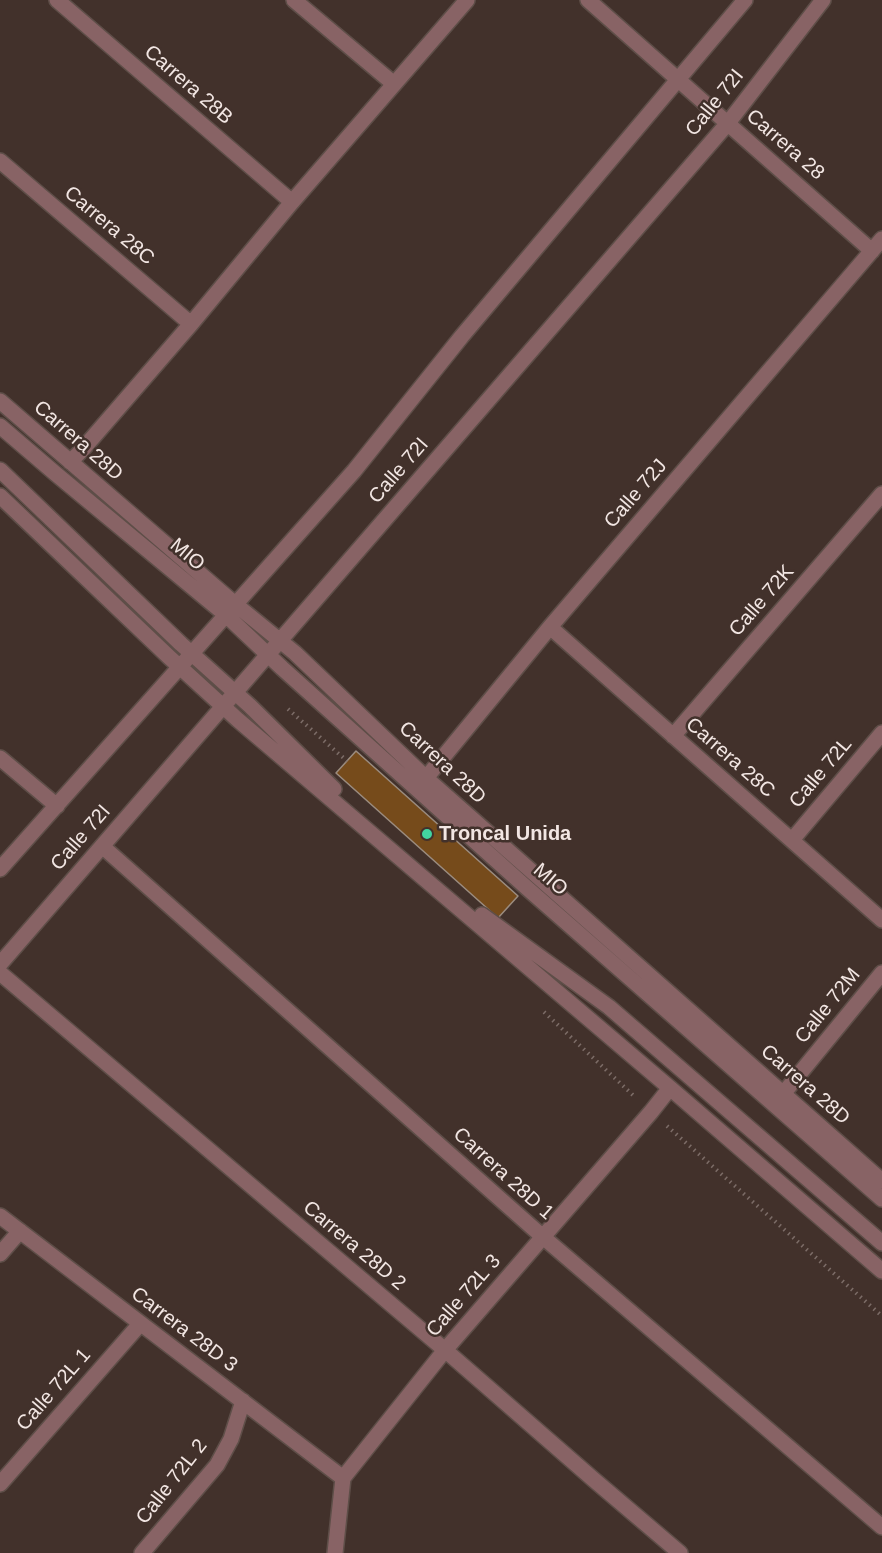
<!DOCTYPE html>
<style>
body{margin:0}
canvas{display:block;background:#42312b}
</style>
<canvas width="882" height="1553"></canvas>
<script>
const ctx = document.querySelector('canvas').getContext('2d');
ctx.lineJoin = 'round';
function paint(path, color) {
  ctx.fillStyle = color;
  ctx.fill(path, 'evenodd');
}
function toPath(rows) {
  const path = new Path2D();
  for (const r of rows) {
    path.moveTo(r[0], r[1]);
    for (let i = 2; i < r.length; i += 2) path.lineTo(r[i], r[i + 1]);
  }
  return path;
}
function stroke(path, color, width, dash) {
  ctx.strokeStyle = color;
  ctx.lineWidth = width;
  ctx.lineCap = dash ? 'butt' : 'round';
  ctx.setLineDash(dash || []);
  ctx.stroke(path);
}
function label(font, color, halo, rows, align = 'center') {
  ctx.font = font + ' Arial,sans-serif';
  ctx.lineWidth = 5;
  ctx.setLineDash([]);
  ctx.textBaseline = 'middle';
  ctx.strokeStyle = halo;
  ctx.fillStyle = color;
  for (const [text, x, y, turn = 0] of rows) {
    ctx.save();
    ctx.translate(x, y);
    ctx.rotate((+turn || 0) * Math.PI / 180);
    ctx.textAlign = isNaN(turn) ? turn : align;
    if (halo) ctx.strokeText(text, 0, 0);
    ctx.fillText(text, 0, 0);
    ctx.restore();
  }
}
const building = toPath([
 [356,751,518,896,498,918,336,773,356,751]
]);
paint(building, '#764b1b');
stroke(building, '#9b8c7f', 1.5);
const minor = toPath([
 [57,0,292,202],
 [294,0,394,84],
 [588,0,872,251],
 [0,161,191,324],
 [0,401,235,604,295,653,426,778,882,1181],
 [0,426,56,474,226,615,282,668,527,888,882,1199],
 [70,462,82,450,191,324,292,202,467,0],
 [0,470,181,644,250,706,334,789],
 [0,496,169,657,238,720,670,1088,882,1271],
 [550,627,882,920],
 [673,736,882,494],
 [0,758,57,806],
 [426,778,550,627,882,239],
 [792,840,882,733],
 [102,846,543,1237,882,1527],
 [0,869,354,471,462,336,745,0],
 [482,915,609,1007,882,1243],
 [0,964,728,123,823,0],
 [0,973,445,1350,593,1479,680,1553],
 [783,1094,882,973],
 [0,1216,343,1478],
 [0,1254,20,1231],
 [0,1484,140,1324],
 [142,1553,217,1465,231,1439,243,1401],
 [335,1553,343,1478,445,1350,651,1112,670,1088]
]);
stroke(minor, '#5e4e48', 18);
stroke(toPath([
 [288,709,347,761],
 [544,1012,635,1097],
 [667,1126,882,1316]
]), '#7c6c67', 4, [1.5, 4.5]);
stroke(minor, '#886365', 15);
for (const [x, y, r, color] of [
 [427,834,6,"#42d4a0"]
]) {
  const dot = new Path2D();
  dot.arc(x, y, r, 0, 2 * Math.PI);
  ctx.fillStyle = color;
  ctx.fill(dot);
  stroke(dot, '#42312b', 2);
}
label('20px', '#f2e6e3', '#42312b', [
 ["Carrera 28B",188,85,41],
 ["Calle 72I",715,103,-51],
 ["Carrera 28",785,145,41],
 ["Carrera 28C",109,226,40],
 ["Carrera 28D",78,441,41],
 ["Calle 72I",399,471,-49],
 ["Calle 72J",636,494,-49],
 ["MIO",187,555,40],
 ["Calle 72K",762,601,-49],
 ["Carrera 28C",730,758,41],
 ["Carrera 28D",442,763,43],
 ["Calle 72L",821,773,-50],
 ["Calle 72I",81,838,-49],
 ["MIO",550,880,41],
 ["Calle 72M",828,1006,-51],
 ["Carrera 28D",805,1085,41],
 ["Carrera 28D 1",503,1174,42],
 ["Carrera 28D 2",354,1246,40],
 ["Calle 72L 3",464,1296,-49],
 ["Carrera 28D 3",184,1330,37],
 ["Calle 72L 1",54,1390,-49],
 ["Calle 72L 2",172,1482,-52]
]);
label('bold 20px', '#f2e6e3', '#42312b', [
 ["Troncal Unida",439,834]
], 'left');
</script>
